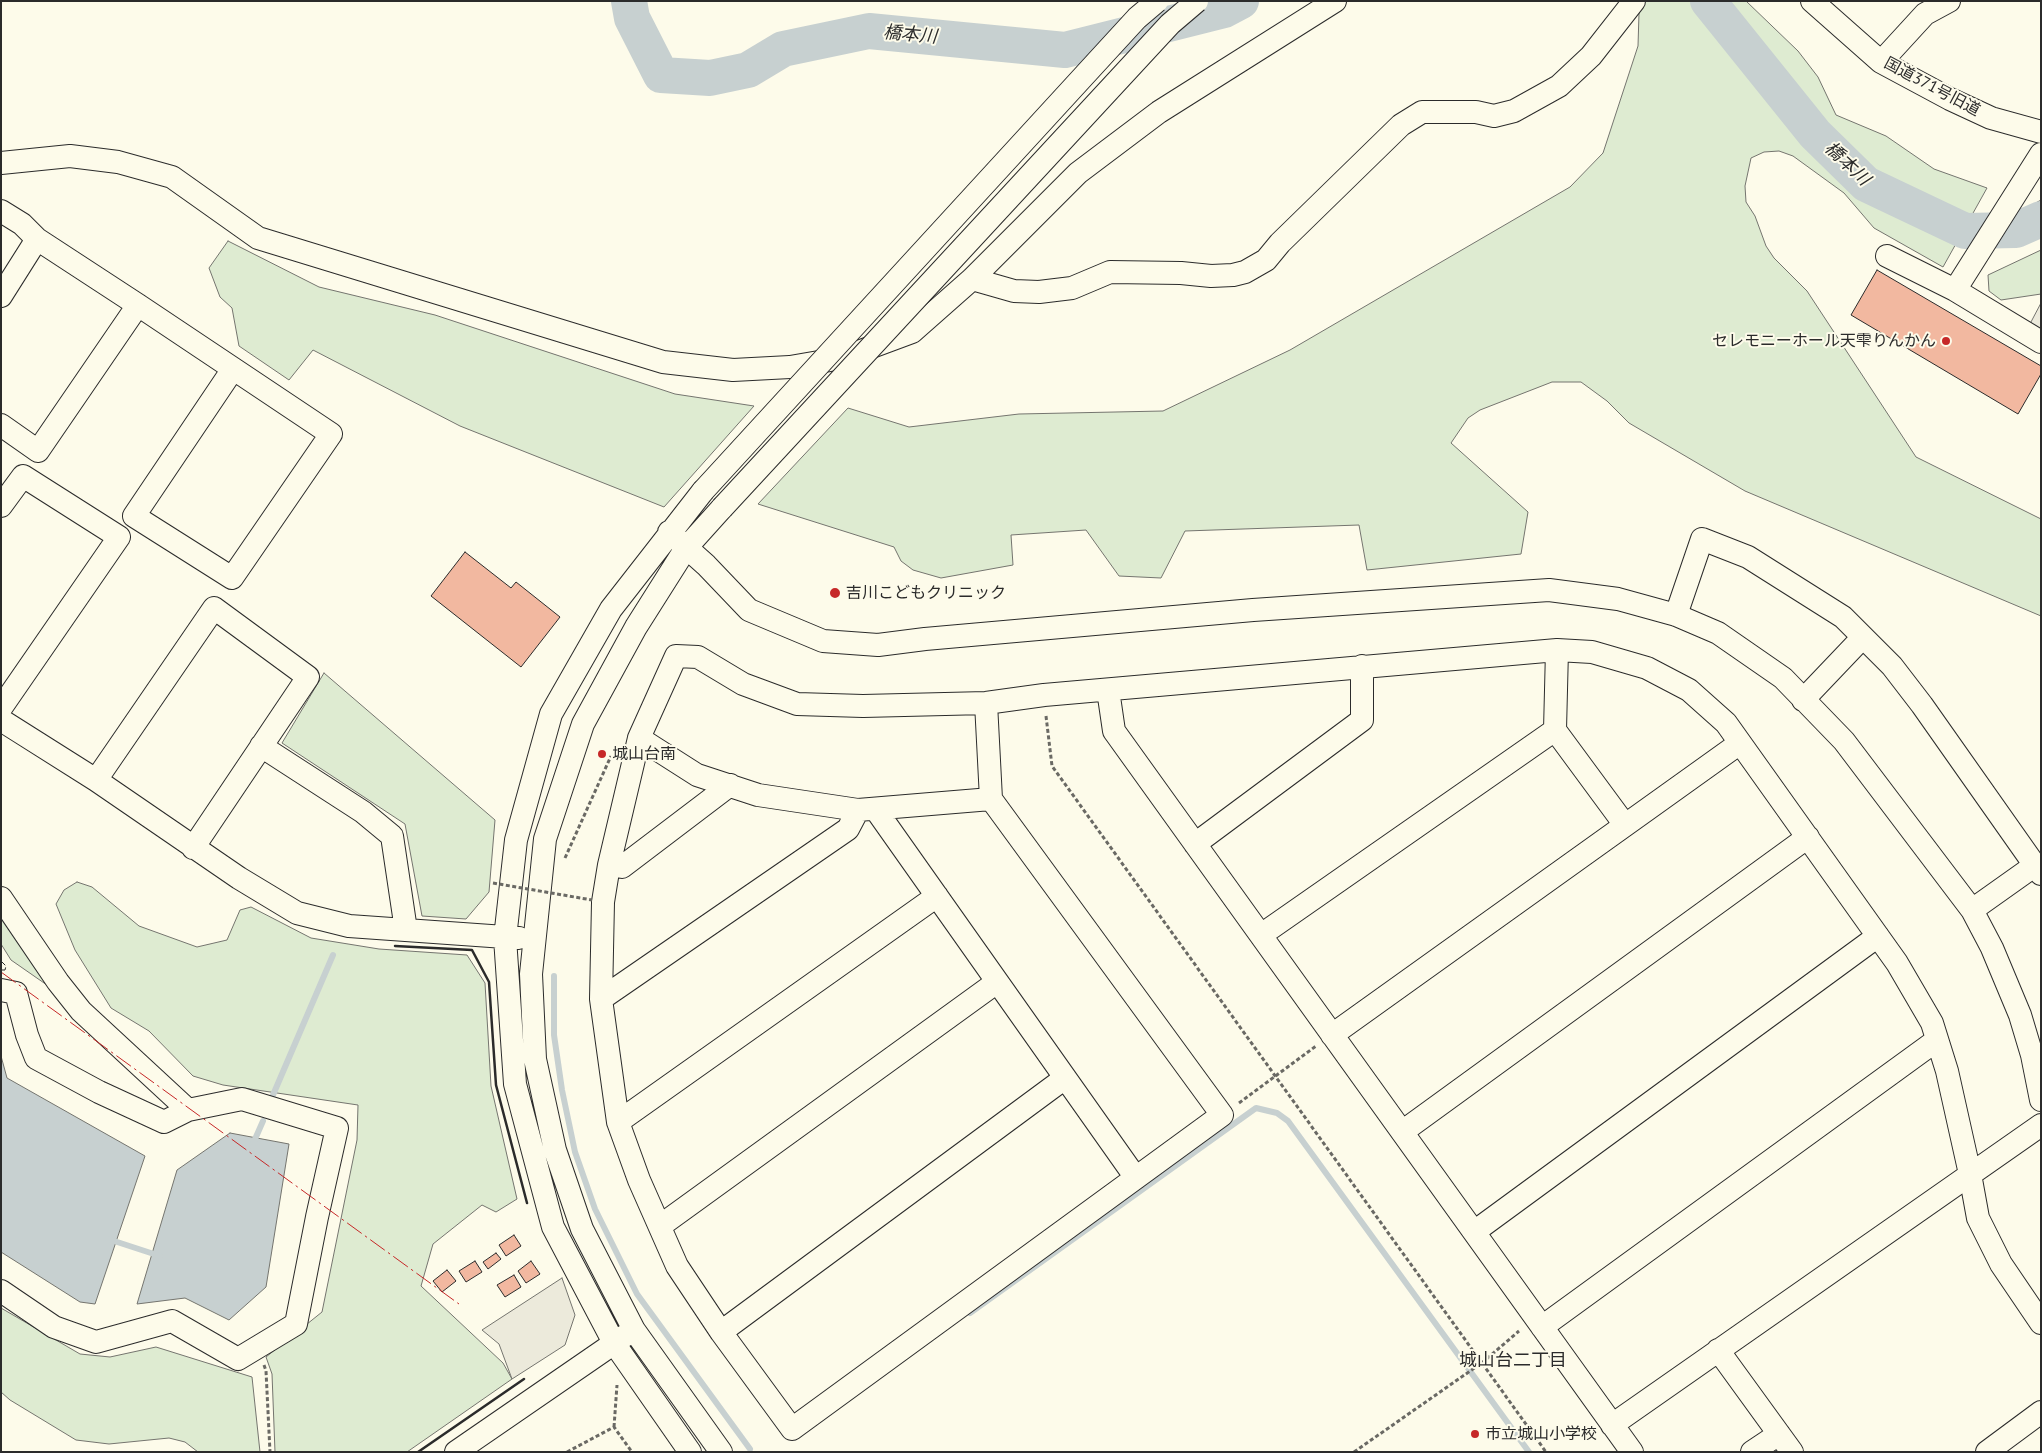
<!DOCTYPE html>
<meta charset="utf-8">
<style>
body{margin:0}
#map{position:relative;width:2042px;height:1453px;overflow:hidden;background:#fdfbea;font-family:"PT Sans",sans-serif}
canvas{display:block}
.frame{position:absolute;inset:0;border:2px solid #2b2b2b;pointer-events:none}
</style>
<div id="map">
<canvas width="2042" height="1453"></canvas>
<div class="frame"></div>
</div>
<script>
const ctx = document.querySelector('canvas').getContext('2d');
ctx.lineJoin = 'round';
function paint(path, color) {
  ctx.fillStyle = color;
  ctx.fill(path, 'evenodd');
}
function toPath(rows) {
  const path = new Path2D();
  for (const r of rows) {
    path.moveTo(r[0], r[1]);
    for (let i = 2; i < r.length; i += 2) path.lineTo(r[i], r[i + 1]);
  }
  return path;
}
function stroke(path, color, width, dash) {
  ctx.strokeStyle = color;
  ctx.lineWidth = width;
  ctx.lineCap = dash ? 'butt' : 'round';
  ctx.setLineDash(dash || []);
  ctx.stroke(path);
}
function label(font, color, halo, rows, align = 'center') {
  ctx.font = font + ' "PT Sans","Noto Sans JP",sans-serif';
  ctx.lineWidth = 4;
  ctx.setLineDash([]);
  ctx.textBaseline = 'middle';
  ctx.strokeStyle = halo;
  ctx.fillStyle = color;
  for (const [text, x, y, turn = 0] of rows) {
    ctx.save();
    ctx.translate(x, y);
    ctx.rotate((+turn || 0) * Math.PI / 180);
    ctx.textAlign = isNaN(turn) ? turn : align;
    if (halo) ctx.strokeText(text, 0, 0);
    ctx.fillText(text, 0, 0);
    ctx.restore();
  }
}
const green = toPath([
 [1631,1,1746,1,1798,51,1818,77,1836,115,1886,136,1934,169,1987,188,1943,267,1874,228,1844,193,1793,156,1779,151,1764,152,1751,158,1745,186,1746,202,1755,216,1766,246,1774,258,1807,291,1916,457,2041,519,2041,616,1745,491,1629,423,1607,401,1581,382,1552,382,1480,410,1468,418,1451,443,1528,512,1521,554,1367,570,1359,525,1185,531,1161,578,1119,576,1086,530,1011,535,1013,565,941,578,913,570,901,561,894,547,758,504,848,408,909,427,1019,414,1163,411,1290,350,1570,187,1603,153,1638,46,1639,13,1631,1],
 [2041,200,2041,224,2023,210,2041,200],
 [228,241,319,287,435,315,675,394,754,406,664,507,460,426,313,350,289,380,239,346,232,308,220,297,209,268,228,241],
 [2041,250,2041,294,2001,300,1989,291,1988,275,2041,250],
 [324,673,495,820,489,892,466,919,422,916,405,824,282,743,324,673],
 [77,882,92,887,139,926,197,947,227,940,240,910,251,907,311,938,379,949,467,955,485,983,491,1086,517,1199,496,1212,482,1205,433,1244,421,1286,503,1363,512,1379,407,1452,275,1452,272,1374,266,1357,322,1312,357,1140,358,1105,223,1085,193,1076,149,1031,111,1008,75,950,56,904,64,890,77,882],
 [1,909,57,992,11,960,1,944,1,909],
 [1,1308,80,1354,110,1357,156,1347,252,1377,260,1452,198,1452,185,1442,169,1438,109,1444,76,1440,10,1400,1,1392,1,1308]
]);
paint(green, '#deebd1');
stroke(green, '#74746e', 1);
const parking = toPath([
 [2041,303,2041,350,2022,339,2041,303],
 [562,1278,575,1315,565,1345,512,1379,499,1344,482,1330,562,1278]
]);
paint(parking, '#eceadb');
stroke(parking, '#74746e', 1);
const water = toPath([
 [1,1056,7,1078,145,1156,95,1304,80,1302,1,1252,1,1056],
 [230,1133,289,1144,266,1287,229,1320,185,1298,137,1304,177,1170,230,1133]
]);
paint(water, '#c7d0d0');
stroke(water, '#74746e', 1);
stroke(toPath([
 [554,976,554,1035,562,1090,575,1152,595,1209,637,1294,750,1449],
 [273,1095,333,955],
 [252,1146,263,1121],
 [108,1239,160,1256],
 [970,1313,1256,1108,1277,1113,1288,1121,1529,1452]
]), '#c7d0d0', 6);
stroke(toPath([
 [629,1,632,18,661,75,710,78,748,70,783,49,869,31,1065,50,1224,10,1241,1],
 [1708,1,1815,134,1866,184,1965,231,2016,230,2041,219]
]), '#c7d0d0', 36);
const building = toPath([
 [1877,270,2041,366,2041,374,2018,414,1851,315,1877,270],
 [465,552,511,588,516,582,560,617,521,667,431,596,465,552],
 [514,1235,521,1246,506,1256,499,1245,514,1235],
 [496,1253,501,1259,488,1269,483,1262,496,1253],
 [475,1261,482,1272,466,1282,459,1271,475,1261],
 [531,1261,540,1274,526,1283,518,1271,531,1261],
 [447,1270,456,1281,442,1292,433,1281,447,1270],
 [514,1275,521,1287,505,1297,497,1285,514,1275]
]);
paint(building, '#f2b8a0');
stroke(building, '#2b2b2b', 1);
const minor = toPath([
 [1812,1,1881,62,1950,99,1991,118,2041,132],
 [1881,62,1925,14,1949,1],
 [2041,154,1955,290,2041,342],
 [1,163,70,156,118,162,172,177,258,238,663,362,733,370,790,367,842,358,912,332,972,279,1078,173,1159,112,1335,1],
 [1,211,22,224,37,239,138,305,331,434,232,578,134,516,233,369],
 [1887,256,1955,290],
 [972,279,1014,291,1039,292,1072,288,1110,272,1181,273,1211,276,1233,275,1245,272,1266,260,1280,243,1401,125,1422,112,1476,112,1494,116,1514,111,1559,86,1591,56,1634,1],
 [1,296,37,239],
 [1,425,38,451,138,305],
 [1,506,23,476,119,537,1,708],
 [669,532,706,565,749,610,823,641,878,645,925,639,1253,610,1549,590,1618,599,1676,615,1718,633,1783,678,1844,741,1972,910,1992,948,2020,1015,2032,1055,2041,1100],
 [1676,615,1702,539,1748,557,1843,617,1892,666,1922,705,2041,874],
 [1557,650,1555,730,1625,825],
 [1108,690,1114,731,1632,1452],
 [1803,700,1863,637],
 [986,703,991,799,1222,1115,792,1429,721,1332,677,1266,639,1180,618,1122,601,999,603,902,609,865,639,738,676,656,698,657,743,684,797,704,863,706,986,703,1044,695,1557,650,1592,652,1647,668,1689,690,1726,723,1897,963,1932,1023,1947,1071,1970,1174,1978,1218,2001,1264,2041,1323],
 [1,720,96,780,239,878,297,913,349,926,519,938],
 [639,738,697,775,758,795,858,810,991,799],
 [261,746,363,812,392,836,406,930],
 [96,780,214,608,308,677,193,848],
 [876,810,1136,1178],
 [1195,844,1362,720,1362,666],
 [609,865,622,867,730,785],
 [1,898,58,982,81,1011,188,1110],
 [1972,910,2034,866],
 [1261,935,1555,730],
 [1,990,16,993,27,1035,36,1058,99,1092,164,1122,188,1110,242,1099,337,1128,317,1217,296,1324,238,1359,172,1321,96,1342,54,1327,1,1291],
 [601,999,848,829,858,810],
 [1332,1035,1740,743],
 [618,1122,937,896],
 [1402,1132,1808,837],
 [660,1226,997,982],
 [1474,1232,1878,936],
 [1542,1327,1937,1040],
 [721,1332,1065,1078],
 [1718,1350,1792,1452],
 [1612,1425,2041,1125],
 [456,1452,626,1335],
 [690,1452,614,1343,553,1227,515,1084,505,938,516,840,551,714,611,609,703,491],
 [721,1452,634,1330,582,1229,555,1150,535,1059,531,974,545,839,583,724,636,627,686,548,722,508],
 [1752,1452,1779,1434],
 [1987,1452,2041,1412]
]);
stroke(minor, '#2b2b2b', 24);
stroke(toPath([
 [1046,716,1052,766,1546,1452],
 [565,858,611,756],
 [1239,1103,1316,1046],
 [264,1365,266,1371,270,1452],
 [614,1427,617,1385],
 [567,1452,614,1427,632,1452],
 [1354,1452,1483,1362,1519,1331]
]), '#6a6964', 3, [4, 2.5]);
stroke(minor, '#fdfbea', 22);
const minorBridge = toPath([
 [703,491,1137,18,1157,1],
 [722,508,1170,24,1197,1]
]);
stroke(minorBridge, '#2b2b2b', 24, []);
stroke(toPath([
 [493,883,592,900]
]), '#6a6964', 3, [4, 2.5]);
stroke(minorBridge, '#fdfbea', 22);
stroke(toPath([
 [1,961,6,966,5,970,1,970]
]), '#2b2b2b', 1, [6, 2.5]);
stroke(toPath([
 [395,946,472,950,489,982,496,1085,527,1203],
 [418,1452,524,1379]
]), '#2b2b2b', 2.5);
stroke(toPath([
 [1,972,459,1304]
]), '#c62828', 1, [18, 4, 2.5, 4]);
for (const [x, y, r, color] of [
 [1946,341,5,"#c62828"],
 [835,593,6,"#c62828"],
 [602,754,5,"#c62828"],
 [1475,1434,5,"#c62828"]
]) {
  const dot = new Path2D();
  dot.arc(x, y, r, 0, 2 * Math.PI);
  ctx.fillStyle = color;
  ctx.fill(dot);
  stroke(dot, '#fdfbea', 2);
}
label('16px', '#2b2b2b', '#fdfbea', [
 ["国道371号旧道",1932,87,28]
]);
label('16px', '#2b2b2b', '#fdfbea', [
 ["セレモニーホール天雫りんかん",1936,341,"right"],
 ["吉川こどもクリニック",846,593],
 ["城山台南",612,754],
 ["市立城山小学校",1485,1434]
], 'left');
label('italic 18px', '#2b2b2b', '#fdfbea', [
 ["橋本川",910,35,5],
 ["橋本川",1847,164,43]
]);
label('18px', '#2b2b2b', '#fdfbea', [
 ["城山台二丁目",1513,1361]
]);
</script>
